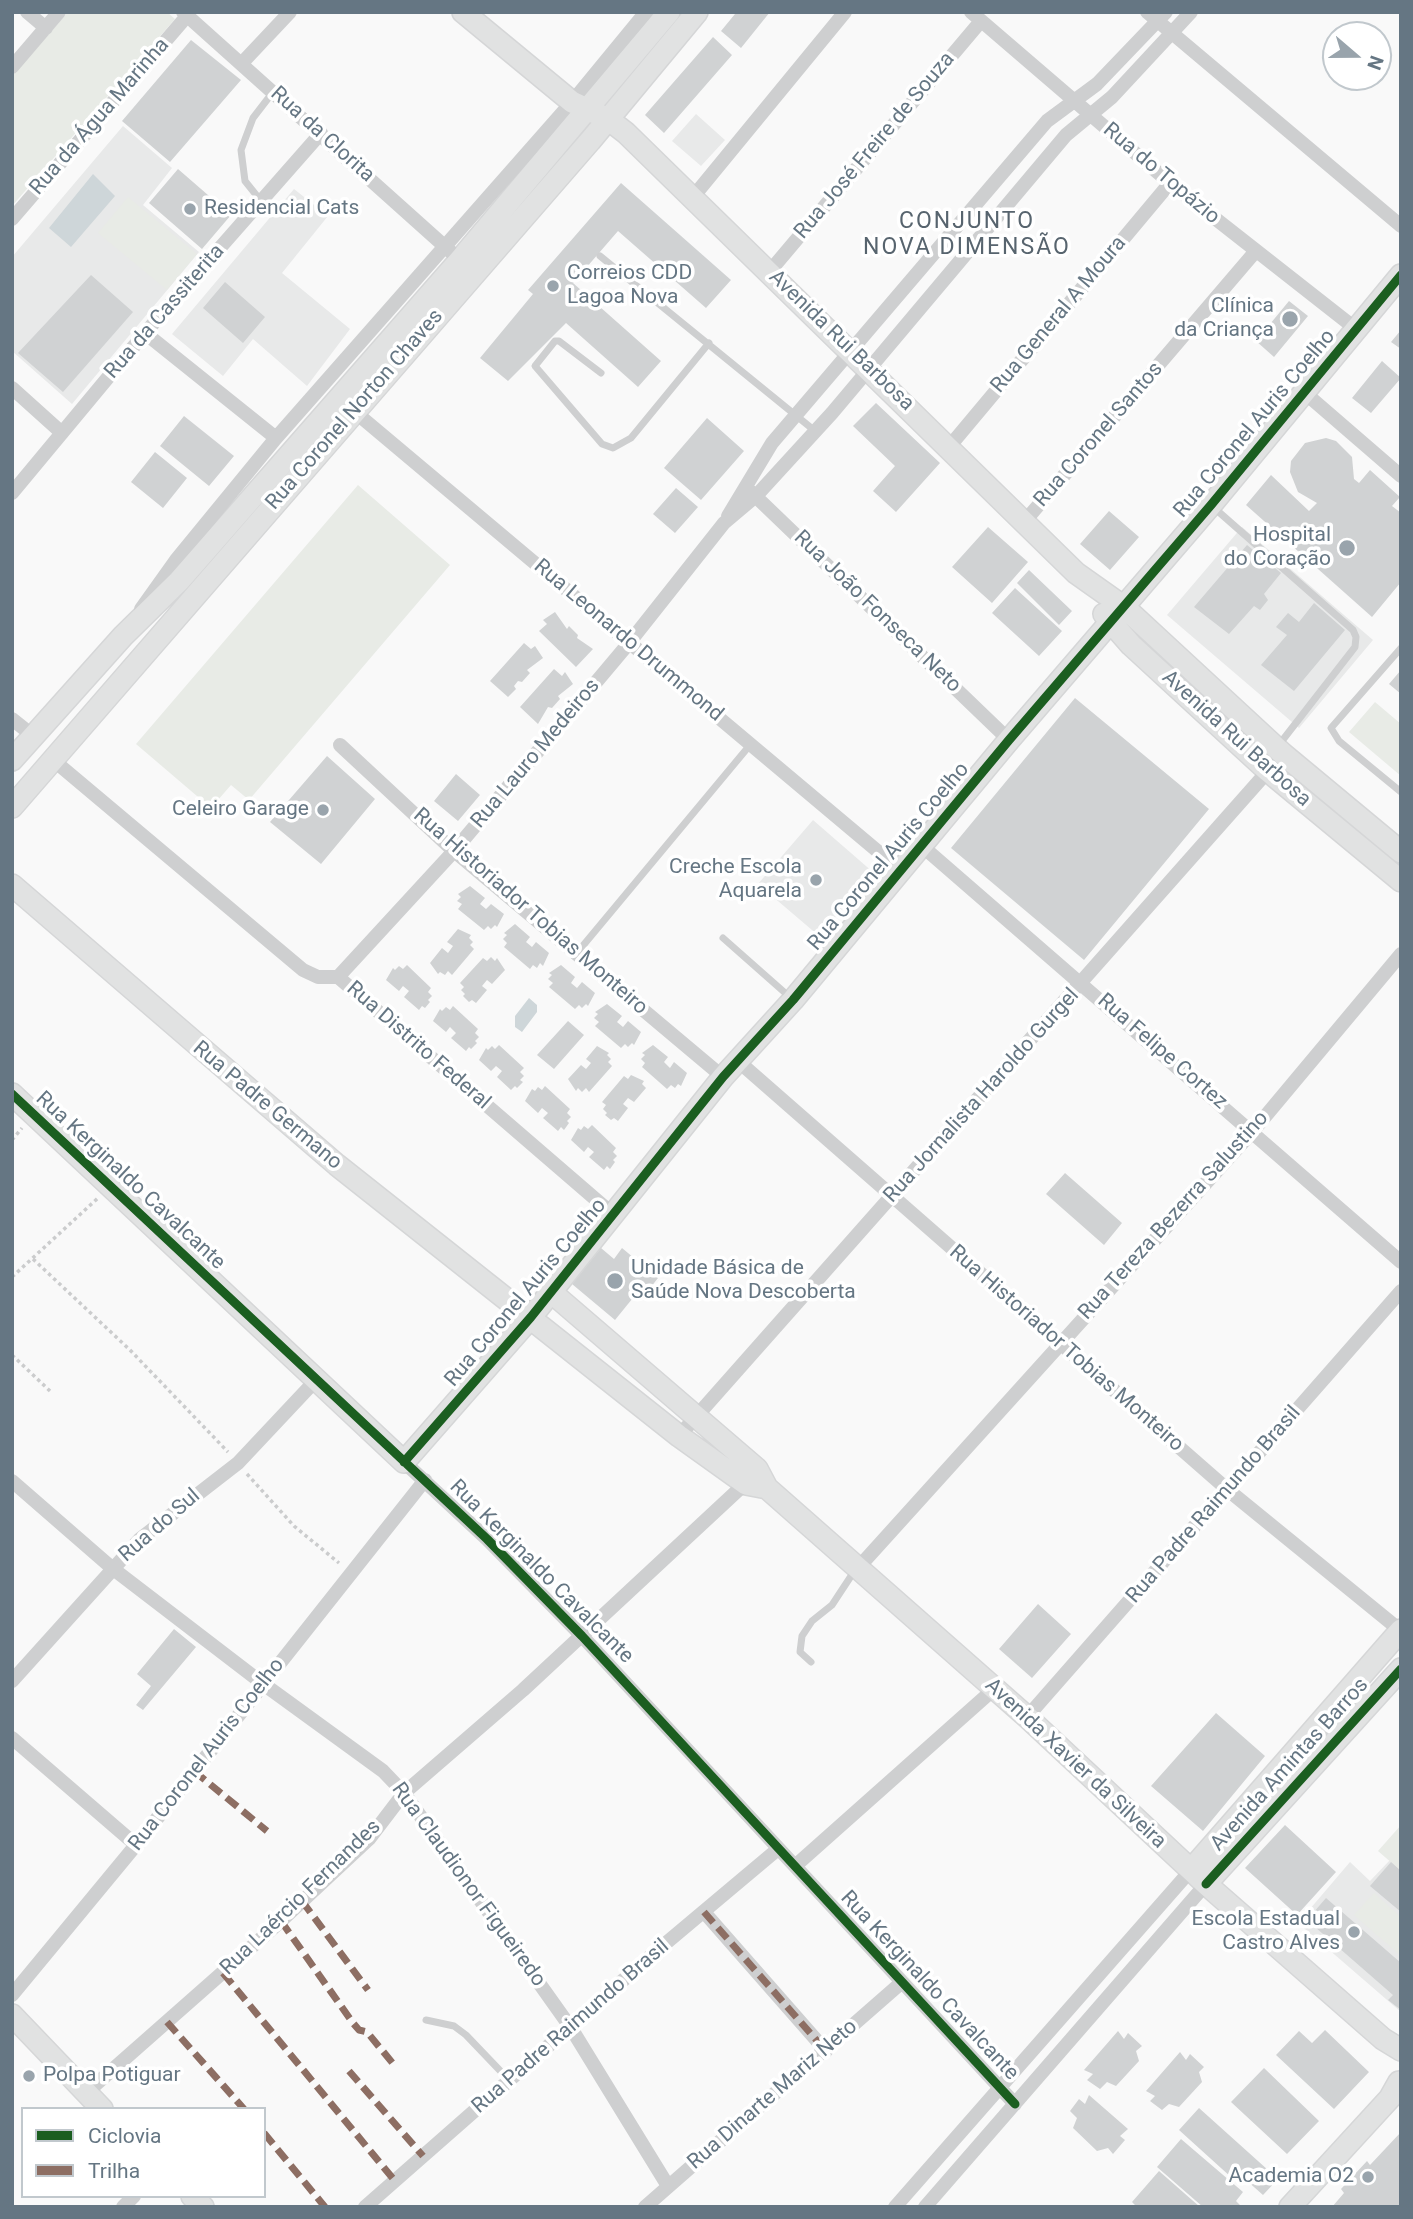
<!DOCTYPE html>
<meta charset="utf-8">
<style>
body{margin:0}
#map{position:relative;width:1413px;height:2219px;overflow:hidden;background:#f9f9f9;font-family:Roboto,sans-serif}
canvas{display:block}
.frame{position:absolute;inset:0;border:14px solid #657683;pointer-events:none}
.legend{position:absolute;left:21px;top:2107px;width:245px;height:91px;box-sizing:border-box;background:#fff;border:2px solid #c1c8cd;margin:0;padding:9px 12px;list-style:none;font-size:21px;color:#657683}
.legend li{display:flex;align-items:center;gap:14px;height:35px}
.legend b{width:35px;border:2px solid #c1c8cd}
.north{position:absolute;left:1322px;top:21px;width:70px;height:70px;box-sizing:border-box;background:#fff;border:2px solid #c1c8cd;border-radius:50%;rotate:110deg;font-size:19px;font-weight:700;line-height:28px;text-align:center;color:#657683}
.north::after{content:'';display:block;margin:auto;width:24px;height:32px;background:#99a4ac;clip-path:polygon(50% 0,100% 100%,50% 72%,0 100%)}
</style>
<div id="map">
<canvas width="1413" height="2219"></canvas>
<div class="frame"></div>
<ul class="legend">
<li><b style="height:9px;background:#1b5e20"></b>Ciclovia</li>
<li><b style="height:9px;background:#8d6e63"></b>Trilha</li>
</ul>
<div class="north">N</div>
</div>
<script>
const ctx = document.querySelector('canvas').getContext('2d');
ctx.lineJoin = 'round';
function paint(path, color) {
  ctx.fillStyle = color;
  ctx.fill(path, 'evenodd');
}
function toPath(rows) {
  const path = new Path2D();
  for (const r of rows) {
    path.moveTo(r[0], r[1]);
    for (let i = 2; i < r.length; i += 2) path.lineTo(r[i], r[i + 1]);
  }
  return path;
}
function stroke(path, color, width, dash) {
  ctx.strokeStyle = color;
  ctx.lineWidth = width;
  ctx.lineCap = dash ? 'butt' : 'round';
  ctx.setLineDash(dash || []);
  ctx.stroke(path);
}
function label(font, color, halo, rows, align = 'center') {
  ctx.font = font + ' Roboto,sans-serif';
  ctx.lineWidth = 7;
  ctx.setLineDash([]);
  ctx.textBaseline = 'middle';
  ctx.strokeStyle = halo;
  ctx.fillStyle = color;
  for (const [text, x, y, turn = 0] of rows) {
    ctx.save();
    ctx.translate(x, y);
    ctx.rotate((+turn || 0) * Math.PI / 180);
    ctx.textAlign = isNaN(turn) ? turn : align;
    if (halo) ctx.strokeText(text, 0, 0);
    ctx.fillText(text, 0, 0);
    ctx.restore();
  }
}
paint(toPath([
 [696,114,725,140,701,166,672,141],
 [123,126,172,168,143,205,199,252,72,404,12,351,12,257],
 [294,189,328,216,282,273,350,329,307,386,253,339,223,376,172,334],
 [1242,527,1373,640,1299,728,1167,615],
 [813,820,874,873,819,936,758,884],
 [1390,1860,1401,1870,1401,2012,1298,1923,1350,1862,1370,1881]
]), '#e8e9e9');
paint(toPath([
 [68,12,167,12,175,19,12,206,12,76],
 [128,197,197,254,167,290,98,233],
 [358,485,450,565,249,800,231,785,211,808,136,744],
 [1375,702,1401,724,1401,776,1349,732],
 [1401,1825,1401,1871,1378,1851],
 [1374,1893,1401,1917,1401,1956,1354,1915]
]), '#e8ebe6');
paint(toPath([
 [93,174,115,196,71,247,49,228],
 [529,998,537,1005,537,1012,522,1032,515,1027,515,1016]
]), '#ced6d9');
paint(toPath([
 [733,12,770,12,741,48,721,31,735,14],
 [713,37,732,55,664,133,645,115],
 [191,40,241,80,170,162,122,121],
 [178,169,231,215,202,249,149,203],
 [621,183,731,280,706,308,618,231,573,283,661,361,638,387,566,323,508,381,480,358,533,294,528,290],
 [91,275,133,312,63,392,18,353],
 [225,282,265,317,243,343,203,308],
 [1289,301,1308,316,1274,357,1256,341],
 [1401,330,1401,349,1391,342],
 [1382,361,1401,378,1371,413,1352,398],
 [876,403,940,463,896,512,873,491,895,466,853,426],
 [184,416,234,456,209,486,160,446],
 [707,418,744,451,701,500,664,468],
 [1326,438,1336,441,1352,457,1354,479,1359,483,1370,470,1400,497,1392,506,1401,513,1401,582,1372,617,1246,505,1271,475,1309,511,1317,503,1298,492,1290,472,1291,461,1305,443],
 [155,452,187,478,163,508,131,482],
 [676,488,698,507,675,533,653,514],
 [1109,511,1139,537,1110,570,1080,544],
 [988,527,1028,562,992,603,952,567],
 [1247,545,1281,573,1264,594,1268,600,1260,610,1254,606,1229,634,1194,607],
 [1029,570,1072,611,1059,625,1017,583],
 [1015,588,1062,631,1039,656,992,613],
 [1314,603,1345,630,1294,691,1261,665,1287,635,1276,627,1288,613,1299,622],
 [555,612,567,629,569,626,578,635,577,638,593,649,576,667,539,631,547,624,543,620],
 [524,643,531,649,535,646,543,658,527,670,530,673,522,682,518,681,514,686,516,689,508,697,490,681],
 [554,669,562,676,565,672,573,684,558,696,560,699,552,708,548,707,538,724,520,707],
 [1401,670,1401,694,1389,684],
 [1075,698,1209,809,1084,960,951,848],
 [327,756,375,799,321,864,270,822],
 [456,774,480,795,458,821,434,801],
 [470,886,485,898,480,904,486,909,491,904,504,914,497,927,495,925,491,929,488,926,484,930,458,909,462,904,457,901,461,897,458,894],
 [515,924,530,937,526,942,532,947,536,942,549,953,543,966,540,963,537,968,533,965,530,969,504,947,507,943,503,939,507,935,504,933],
 [458,929,471,935,469,938,473,942,470,945,474,949,452,975,448,971,445,975,440,972,438,974,430,963,442,948,448,953,453,946,447,942],
 [491,957,495,961,497,958,505,970,492,984,487,980,482,986,487,990,476,1003,472,1000,469,1002,463,996,465,994,461,990,464,987,460,983,483,958,487,961],
 [407,965,431,988,428,992,432,996,428,1000,430,1002,425,1008,422,1006,419,1010,404,997,409,991,403,986,399,991,386,980,393,968,395,970,399,966,403,969],
 [561,965,575,977,571,983,577,988,582,982,595,993,588,1006,586,1004,582,1008,579,1005,575,1009,549,987,553,983,548,979,552,975,549,973],
 [607,1004,622,1016,617,1022,623,1027,628,1021,641,1032,634,1045,632,1043,628,1047,625,1044,621,1048,595,1026,599,1022,594,1018,598,1014,595,1012],
 [453,1006,478,1029,475,1033,479,1037,475,1041,477,1043,471,1049,469,1047,466,1051,451,1038,456,1033,450,1027,446,1032,433,1021,440,1009,442,1011,446,1007,450,1010],
 [568,1021,584,1035,554,1069,537,1055],
 [499,1045,524,1068,520,1072,524,1076,520,1080,523,1082,517,1088,515,1086,511,1090,497,1077,502,1071,496,1066,491,1071,479,1060,486,1048,488,1050,492,1046,495,1049],
 [653,1045,668,1057,664,1062,670,1068,674,1062,687,1073,681,1086,678,1084,675,1088,671,1085,667,1089,642,1067,645,1063,641,1059,645,1055,642,1053],
 [597,1046,609,1053,607,1055,611,1059,608,1062,612,1066,589,1092,586,1088,582,1092,578,1088,576,1091,568,1079,581,1065,586,1069,591,1063,586,1059],
 [631,1075,644,1081,642,1084,646,1088,634,1102,628,1098,623,1104,628,1108,618,1121,614,1118,611,1120,605,1115,607,1113,603,1109,606,1105,602,1102,624,1076,628,1079],
 [545,1086,570,1109,567,1113,571,1117,567,1121,569,1123,564,1130,561,1127,558,1131,543,1118,548,1113,542,1108,538,1113,525,1101,532,1089,535,1091,538,1087,542,1090],
 [592,1125,616,1148,613,1152,617,1156,613,1160,615,1162,610,1169,607,1166,604,1170,589,1157,594,1152,588,1147,584,1152,571,1140,578,1128,581,1130,584,1126,588,1129],
 [1065,1173,1122,1223,1104,1245,1046,1194],
 [601,1248,614,1259,622,1248,658,1278,647,1292,641,1288,615,1320,572,1284],
 [1038,1604,1071,1634,1032,1678,999,1649],
 [174,1629,196,1647,143,1710,136,1705,151,1686,137,1674],
 [1216,1713,1265,1756,1203,1831,1151,1786],
 [1285,1825,1336,1872,1297,1915,1245,1868],
 [1391,1862,1401,1871,1401,1912,1370,1886],
 [1326,1898,1401,1963,1401,2010,1388,2000,1393,1995,1307,1920],
 [1325,2030,1369,2072,1334,2109,1276,2055,1299,2031,1312,2043],
 [1118,2031,1124,2039,1128,2033,1142,2046,1136,2051,1139,2061,1116,2086,1107,2082,1100,2089,1087,2080,1093,2074,1084,2070],
 [1180,2052,1186,2060,1190,2054,1204,2067,1199,2072,1202,2082,1179,2107,1169,2104,1162,2110,1150,2101,1155,2096,1146,2091],
 [1264,2068,1319,2121,1287,2154,1231,2102],
 [1089,2095,1128,2129,1120,2136,1125,2140,1113,2154,1108,2148,1097,2151,1073,2128,1077,2118,1070,2111,1079,2099,1085,2104],
 [1199,2108,1278,2179,1263,2195,1237,2172,1232,2178,1179,2130],
 [1401,2132,1401,2207,1332,2207,1344,2193,1341,2189,1367,2161,1370,2165],
 [1181,2139,1243,2192,1236,2201,1242,2207,1203,2207,1157,2167],
 [1159,2171,1200,2207,1137,2207,1132,2202]
]), '#d0d2d3');
const secondary = toPath([
 [463,12,572,102,608,119,626,133,1076,573,1124,607,1283,754,1401,852],
 [1104,614,1131,645,1268,771,1401,881],
 [12,760,123,636,179,581,460,260,669,12],
 [12,807,590,141,697,12],
 [12,885,337,1165,679,1436,746,1484,767,1488],
 [12,1094,404,1462,531,1317,723,1077,793,1000,1009,740,1211,505,1401,275],
 [551,1292,757,1469,767,1488,1027,1717,1206,1884,1383,2039,1401,2050],
 [1191,1870,1401,1630],
 [1206,1884,1401,1669],
 [12,2015,102,2109],
 [192,2196,203,2207],
 [1290,2207,1390,2098,1399,2082]
]);
stroke(secondary, '#d5d6d7', 24);
stroke(toPath([
 [12,1140,22,1128],
 [33,1259,130,1350,228,1452],
 [12,1277,98,1198],
 [12,1355,50,1391],
 [247,1474,294,1526,339,1563]
]), '#cbcccd', 3.5, [3.5, 3.5]);
stroke(toPath([
 [261,201,245,181,241,150,253,118,273,92],
 [600,256,815,431],
 [601,373,559,341,555,341,535,366,602,444,613,448,631,438,709,343],
 [1212,506,1353,630,1356,637,1355,647,1278,746],
 [1401,648,1331,728,1339,741,1401,792],
 [723,938,792,999],
 [576,954,750,745],
 [811,1662,800,1652,802,1636,812,1621,832,1605,855,1570],
 [426,2020,454,2026,466,2035,509,2080]
]), '#cecfd0', 7);
stroke(toPath([
 [27,12,46,28],
 [183,12,451,252],
 [971,12,1170,183,1356,329],
 [1147,12,1401,226],
 [242,63,290,12],
 [12,67,59,12],
 [693,197,845,12],
 [12,219,187,16],
 [770,271,981,21],
 [145,333,276,438],
 [12,388,62,433],
 [1305,393,1401,476],
 [355,412,900,870],
 [949,447,1170,183],
 [750,491,1009,740],
 [12,493,145,333,321,133],
 [728,516,772,443,1047,121,1097,84,1166,12],
 [1025,521,1255,252],
 [141,609,176,560,276,438,572,102,646,12],
 [12,719,32,735],
 [340,745,454,851,723,1077],
 [52,759,303,970,318,977,338,977,615,1216],
 [922,846,1401,1262],
 [338,977,454,851,629,643,724,523,756,496,832,413,1066,135,1112,97,1191,12],
 [738,1061,1228,1490,1401,1631],
 [679,1436,1283,754],
 [404,1462,487,1539,582,1636,1015,2104],
 [12,1481,112,1568,262,1683,383,1771,404,1793,571,2028,668,2186],
 [858,1568,1253,1131,1401,954],
 [12,1681,140,1539,238,1463,316,1380],
 [1027,1717,1401,1291],
 [12,1738,136,1845],
 [795,1866,994,1689],
 [704,1912,826,2051],
 [12,1995,136,1845,425,1480],
 [86,2093,281,1921,369,1839,404,1793,523,1690,750,1479],
 [123,2207,134,2196],
 [365,2207,653,1954,778,1849],
 [645,2207,901,1983],
 [895,2207,1191,1870],
 [925,2207,1206,1884]
]), '#cecfd0', 14);
stroke(secondary, '#e1e2e2', 21);
stroke(toPath([
 [194,1771,267,1831],
 [302,1901,368,1990],
 [704,1912,826,2051],
 [281,1921,353,2023,359,2030,367,2032,395,2066],
 [223,1973,395,2181],
 [167,2022,244,2109],
 [349,2071,423,2156],
 [264,2133,325,2207]
]), '#8d6e63', 7, [14, 7]);
stroke(toPath([
 [12,1094,487,1539,582,1636,1015,2104],
 [404,1462,531,1317,723,1077,793,1000,1009,740,1211,505,1401,275],
 [1206,1884,1401,1669]
]), '#1b5e20', 9);
for (const [x, y, r, color] of [
 [190,209,7,"#99a4ac"],
 [553,286,7,"#99a4ac"],
 [1290,319,9,"#99a4ac"],
 [1347,548,9,"#99a4ac"],
 [323,810,7,"#99a4ac"],
 [816,880,7,"#99a4ac"],
 [615,1281,9,"#99a4ac"],
 [1354,1932,7,"#99a4ac"],
 [29,2076,7,"#99a4ac"],
 [1368,2177,7,"#99a4ac"]
]) {
  const dot = new Path2D();
  dot.arc(x, y, r, 0, 2 * Math.PI);
  ctx.fillStyle = color;
  ctx.fill(dot);
  stroke(dot, '#fff', 2.5);
}
label('21px', '#657683', '#fff', [
 ["Rua da Água Marinha",100,117,-49],
 ["Rua da Clorita",322,135,42],
 ["Rua José Freire de Souza",875,146,-50],
 ["Rua do Topázio",1161,174,40],
 ["Rua da Cassiterita",165,312,-49],
 ["Rua General A Moura",1059,315,-50],
 ["Avenida Rui Barbosa",841,341,44],
 ["Rua Coronel Norton Chaves",355,410,-49],
 ["Rua Coronel Auris Coelho",1255,424,-50],
 ["Rua Coronel Santos",1099,435,-49],
 ["Rua João Fonseca Neto",877,612,44],
 ["Rua Leonardo Drummond",628,641,40],
 ["Avenida Rui Barbosa",1236,739,42],
 ["Rua Lauro Medeiros",536,754,-50],
 ["Rua Coronel Auris Coelho",889,857,-50],
 ["Rua Historiador Tobias Monteiro",530,912,41],
 ["Rua Distrito Federal",418,1046,41],
 ["Rua Felipe Cortez",1162,1052,41],
 ["Rua Jornalista Haroldo Gurgel",982,1096,-48],
 ["Rua Padre Germano",267,1106,40],
 ["Rua Kerginaldo Cavalcante",130,1181,43],
 ["Rua Tereza Bezerra Salustino",1174,1216,-48],
 ["Rua Coronel Auris Coelho",526,1293,-50],
 ["Rua Historiador Tobias Monteiro",1066,1349,41],
 ["Rua Padre Raimundo Brasil",1214,1505,-49],
 ["Rua do Sul",160,1526,-41],
 ["Rua Kerginaldo Cavalcante",541,1572,45],
 ["Rua Coronel Auris Coelho",207,1755,-52],
 ["Avenida Xavier da Silveira",1075,1764,43],
 ["Avenida Amintas Barros",1290,1765,-48],
 ["Rua Claudionor Figueiredo",468,1885,54],
 ["Rua Laércio Fernandes",301,1898,-44],
 ["Rua Kerginaldo Cavalcante",929,1986,47],
 ["Rua Padre Raimundo Brasil",571,2027,-41],
 ["Rua Dinarte Mariz Neto",773,2095,-41]
]);
label('21px', '#657683', '#fff', [
 ["Residencial Cats",204,209,"left"],
 ["Correios CDD",567,274,"left"],
 ["Lagoa Nova",567,298,"left"],
 ["Clínica",1274,307],
 ["da Criança",1274,331],
 ["Hospital",1331,536],
 ["do Coração",1331,560],
 ["Celeiro Garage",309,810],
 ["Creche Escola",802,868],
 ["Aquarela",802,892],
 ["Unidade Básica de",631,1269,"left"],
 ["Saúde Nova Descoberta",631,1293,"left"],
 ["Escola Estadual",1340,1920],
 ["Castro Alves",1340,1944],
 ["Polpa Potiguar",43,2076,"left"],
 ["Academia O2",1354,2177]
], 'right');
ctx.letterSpacing = '2px';
label('23px', '#57646e', '#fff', [
 ["CONJUNTO",967,222],
 ["NOVA DIMENSÃO",967,248]
]);
ctx.letterSpacing = '0px';
</script>
